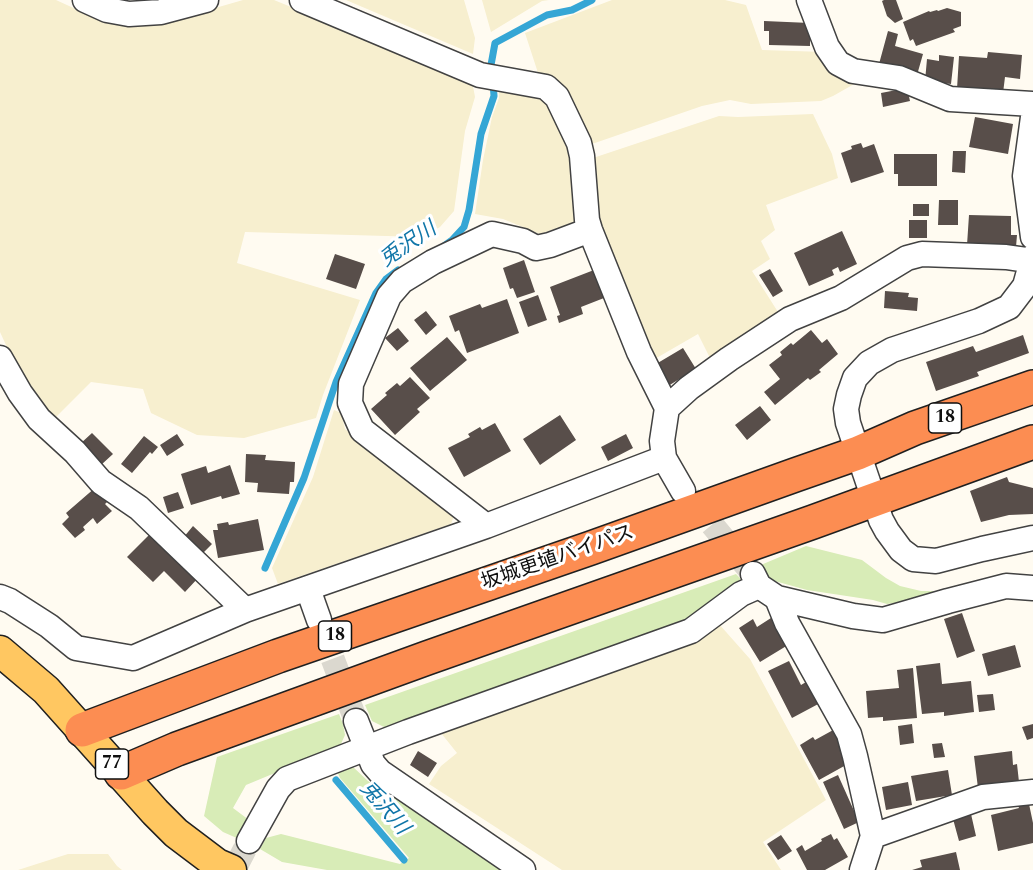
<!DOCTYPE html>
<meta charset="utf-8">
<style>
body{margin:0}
canvas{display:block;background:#fffbf1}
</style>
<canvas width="1033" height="870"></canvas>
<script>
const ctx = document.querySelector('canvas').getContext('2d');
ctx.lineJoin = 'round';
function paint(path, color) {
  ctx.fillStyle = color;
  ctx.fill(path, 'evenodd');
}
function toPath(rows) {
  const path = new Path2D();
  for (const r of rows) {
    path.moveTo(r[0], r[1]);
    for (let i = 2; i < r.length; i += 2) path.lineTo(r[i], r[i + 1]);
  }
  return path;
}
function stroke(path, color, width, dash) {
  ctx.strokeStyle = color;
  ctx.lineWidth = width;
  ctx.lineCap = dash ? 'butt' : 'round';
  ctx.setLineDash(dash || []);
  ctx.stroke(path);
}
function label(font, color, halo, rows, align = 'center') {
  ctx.font = font + ' Spectral,"Noto Sans JP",serif';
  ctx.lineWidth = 6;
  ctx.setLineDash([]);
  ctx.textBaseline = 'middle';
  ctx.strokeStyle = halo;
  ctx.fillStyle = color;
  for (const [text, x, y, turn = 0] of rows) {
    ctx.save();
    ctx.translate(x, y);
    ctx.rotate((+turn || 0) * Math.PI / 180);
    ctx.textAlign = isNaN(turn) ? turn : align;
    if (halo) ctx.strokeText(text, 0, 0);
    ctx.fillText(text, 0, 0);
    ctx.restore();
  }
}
paint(toPath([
 [0,0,56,0,104,22,139,26,160,24,243,0,274,0,472,81,475,97,465,131,454,211,440,227,422,237,245,232,237,263,360,300,323,395,316,418,244,438,197,435,151,413,143,389,91,382,55,418,29,389,11,356,0,332],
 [346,0,464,0,475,38,473,54],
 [482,0,549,0,542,1,491,32],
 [612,0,725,0,746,5,762,50,825,52,856,83,833,96,821,101,751,104,730,100,702,106,592,144,565,92,539,76,525,33],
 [499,88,545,97,571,146,577,221,540,234,503,219,475,214,483,160,492,117,499,98],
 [813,114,832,154,838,178,766,205,775,230,761,241,770,259,752,271,778,312,710,358,698,334,653,360,596,219,593,158,719,116,738,117],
 [334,410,341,413,345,429,455,513,451,524,278,584,272,568,313,477],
 [719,624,750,659,826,800,763,842,781,870,562,870,429,784,441,766,457,753,441,733],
 [68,854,108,854,117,866,122,870,18,870]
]), '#f7efcf');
paint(toPath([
 [806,546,862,560,886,578,900,586,921,591,944,591,915,600,887,604,873,600,807,590,771,580,756,567],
 [736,574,741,579,688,621,386,728,372,721,365,705],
 [339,714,343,724,345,735,340,746,246,785,233,808,249,820,239,839,223,832,204,816,217,757],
 [352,766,368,781,473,848,503,870,327,870,282,862,260,849,266,838,281,834,400,864,409,858,340,778,337,771]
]), '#d8ecb7');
stroke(toPath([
 [492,71,491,65,495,43,547,15,572,10,592,0],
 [445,245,452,240,464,227,469,210,481,134,494,96,493,82],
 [265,568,304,478,336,382,376,293,386,279,398,270],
 [336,780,404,860]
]), '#35a6d5', 7);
paint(toPath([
 [884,0,896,0,903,19,895,23,887,16,882,1],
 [947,8,961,12,961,26,953,29,955,32,916,46,913,39,910,41,903,22,929,11,930,12,937,10,938,11],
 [764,21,810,23,810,46,769,45,769,31,764,31],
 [888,31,898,34,895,46,923,54,917,75,879,64],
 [988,52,1022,55,1020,79,1005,77,1003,93,957,89,959,56,987,58],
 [939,55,954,57,951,84,925,81,927,59,939,61],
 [907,88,910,101,883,107,881,93],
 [975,117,1013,124,1008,154,969,147],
 [861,143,863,148,874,144,884,172,851,183,841,153,852,149,851,146],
 [953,151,966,151,965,173,952,172],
 [894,154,937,154,937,186,898,186,898,174,894,174],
 [939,200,958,200,958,225,938,225],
 [913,204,929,204,929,216,913,216],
 [969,215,1011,216,1011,235,1017,235,1016,247,967,245],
 [909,220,927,220,927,238,909,238],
 [842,231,857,264,840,272,838,267,832,270,834,275,809,286,794,253],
 [335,254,365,264,356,289,326,279],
 [524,260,535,292,517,298,513,288,510,289,503,268],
 [770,269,783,291,773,297,759,275],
 [594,270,604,298,581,307,583,314,559,323,557,316,560,315,550,287],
 [885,291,909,293,908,297,918,298,917,311,884,308],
 [538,295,547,320,528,327,519,302],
 [507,299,519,333,467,353,459,330,455,332,449,316,480,304,482,308],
 [426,311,437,325,426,335,414,320],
 [398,328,409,341,397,351,385,338],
 [811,330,822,343,827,339,838,354,819,370,821,372,810,380,808,378,775,405,764,392,780,379,769,365,782,355,780,352,791,343,793,345],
 [1023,335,1029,353,977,372,979,376,936,391,926,362,973,346,976,352],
 [447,337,467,360,430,391,410,368],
 [683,348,696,369,668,386,656,364],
 [410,377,430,398,417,409,420,412,395,435,371,409,387,395,385,393,397,383,400,386],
 [760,406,771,420,747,440,735,425],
 [560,415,576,440,540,465,523,439],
 [495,423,511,451,464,477,448,448,470,437,468,434,480,427,482,430],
 [92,433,113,454,101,465,80,444],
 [177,434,184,445,167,456,160,445],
 [626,434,633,448,608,461,601,447],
 [144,436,158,447,152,454,150,452,132,473,121,464],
 [246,454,266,455,265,460,295,462,294,482,290,482,289,494,257,492,258,483,245,482],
 [230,465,240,494,222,499,221,496,191,505,181,474,206,466,208,473],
 [1007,477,1009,482,1033,488,1033,514,1009,515,981,522,970,491],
 [96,487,108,501,105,504,112,511,97,524,93,518,83,527,85,530,75,538,62,524,69,517,66,513],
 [178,492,184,508,168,513,163,497],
 [258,519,264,550,218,558,213,530,218,530,217,524,228,522,229,525],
 [193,526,212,544,201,555,183,538],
 [152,532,199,577,185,592,164,571,153,582,127,557],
 [962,613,975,651,957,658,944,619],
 [771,618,788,645,760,662,739,628,753,619,757,627],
 [1015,645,1021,667,988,676,982,654],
 [789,661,801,685,811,679,822,702,792,718,768,671],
 [940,663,942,684,971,681,974,712,944,716,944,712,922,714,916,666],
 [913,668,917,718,883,721,883,717,868,718,866,691,899,688,897,670],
 [993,694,995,710,979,712,977,695],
 [912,724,914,743,900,745,898,726],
 [1033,724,1033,738,1027,740,1022,727],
 [835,729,847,755,842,757,846,765,819,780,800,745,813,737,815,740],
 [942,743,945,757,934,758,932,744],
 [418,751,437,763,428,777,410,765],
 [1012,751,1013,765,1017,764,1019,782,978,788,974,756],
 [948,770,952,795,916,801,911,776],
 [838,775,859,822,844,829,823,782],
 [908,782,912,805,886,810,882,787],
 [1029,804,1033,823,1033,843,998,851,991,815,1019,808,1018,806],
 [971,814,976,836,959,841,953,819],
 [831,834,834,840,837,838,848,857,825,870,807,870,796,849,802,845,805,851,822,841,821,839],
 [781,835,792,851,778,860,767,844],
 [956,852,960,870,912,870,922,867,920,860]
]), '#584e4a');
stroke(toPath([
 [689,497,753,574],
 [320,625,356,721],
 [234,870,249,841]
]), '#dbd8cf', 24, [24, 12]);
const minor = toPath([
 [85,0,107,10,129,14,161,12,206,0],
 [302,0,480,75,546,87,557,97,579,143,582,156,587,220,590,230,639,352,667,408],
 [809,0,827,47,838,63,853,71,899,78,950,99,1033,104],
 [1033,117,1025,176,1033,237],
 [1033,257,1025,286,1009,307,979,321,892,350,869,363,855,378,849,395,846,409,848,423,881,520,887,531,901,550,913,559,936,561,982,549,1033,538],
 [0,358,20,393,39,419,75,452,101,482,139,508,245,610],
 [664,458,683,491],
 [486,526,362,430,350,403,351,384,389,296,402,281,433,262,492,234,523,241,536,248,550,245,590,230],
 [753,574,759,586,777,598,787,623,849,734,855,756,873,836,862,870],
 [308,589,319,620],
 [0,597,10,601,49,626,76,648,133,658,245,610,486,526,664,458,662,441,667,408,689,388,729,359,790,319,841,298,907,258,922,254,1006,257,1033,261],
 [777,598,853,616,883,620,948,601,1006,586,1033,588],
 [356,721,373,764,380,772,523,870],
 [873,836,983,797,1033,792],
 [249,841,278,789,287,779,408,732,691,631,741,594,759,586]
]);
const major = toPath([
 [0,651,46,690,155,812,176,833,217,864,231,870]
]);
const highway = toPath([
 [82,730,278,656,591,548,795,475,858,453,915,428,1033,387],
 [121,773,177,749,427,658,813,522,1033,442]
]);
stroke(minor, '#424242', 27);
stroke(major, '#202020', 33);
stroke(highway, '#202020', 36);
stroke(minor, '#fff', 24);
stroke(major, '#ffc761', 30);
stroke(highway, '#fc8d52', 33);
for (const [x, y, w] of [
 [945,418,33],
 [335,636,33],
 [112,764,33]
]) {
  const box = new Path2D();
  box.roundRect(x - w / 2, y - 15, w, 30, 4.5);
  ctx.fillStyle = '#fff';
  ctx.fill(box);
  stroke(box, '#0f0f0f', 1.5);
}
label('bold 18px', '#0f0f0f', null, [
 ["18",945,418],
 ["18",335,636],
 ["77",112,764]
]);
label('20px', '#0f0f0f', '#fff', [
 ["坂城更埴バイパス",558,559,-19]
]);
label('italic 21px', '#1076a8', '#fff', [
 ["兎沢川",409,246,-34],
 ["兎沢川",383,809,49]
]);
</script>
